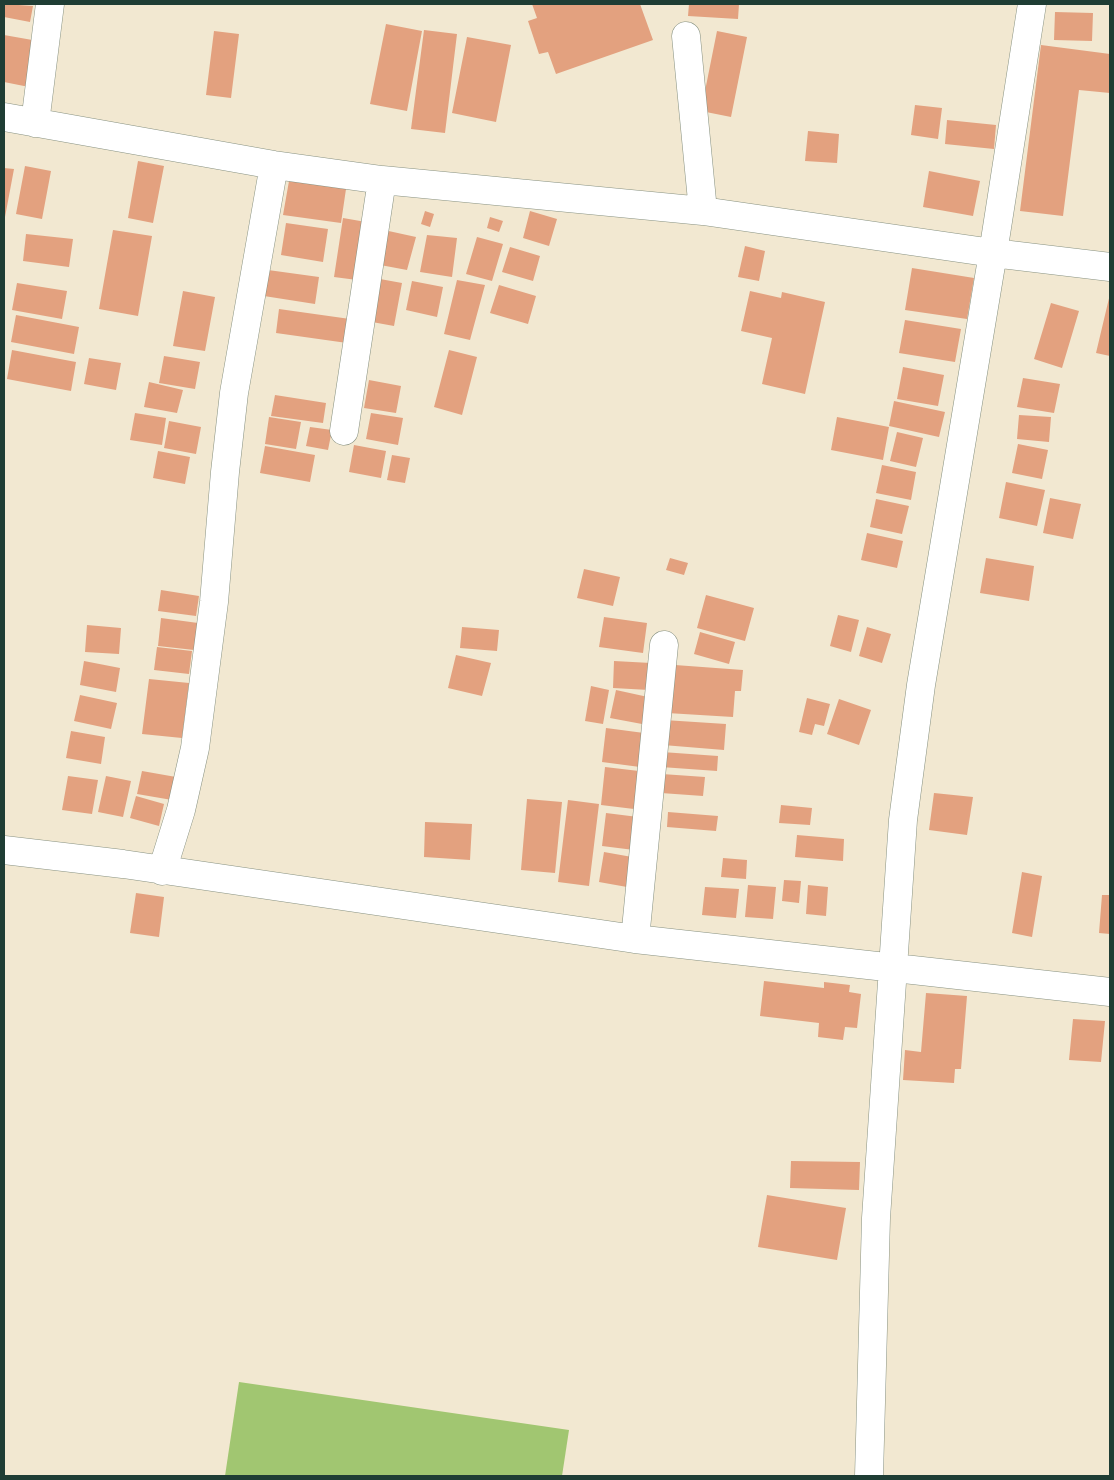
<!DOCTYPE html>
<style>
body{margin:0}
#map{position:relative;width:1114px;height:1480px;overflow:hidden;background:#f2e8d1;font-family:"Playpen Sans",sans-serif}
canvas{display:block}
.frame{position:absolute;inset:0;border:5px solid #1f3d34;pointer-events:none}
</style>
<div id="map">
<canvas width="1114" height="1480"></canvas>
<div class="frame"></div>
</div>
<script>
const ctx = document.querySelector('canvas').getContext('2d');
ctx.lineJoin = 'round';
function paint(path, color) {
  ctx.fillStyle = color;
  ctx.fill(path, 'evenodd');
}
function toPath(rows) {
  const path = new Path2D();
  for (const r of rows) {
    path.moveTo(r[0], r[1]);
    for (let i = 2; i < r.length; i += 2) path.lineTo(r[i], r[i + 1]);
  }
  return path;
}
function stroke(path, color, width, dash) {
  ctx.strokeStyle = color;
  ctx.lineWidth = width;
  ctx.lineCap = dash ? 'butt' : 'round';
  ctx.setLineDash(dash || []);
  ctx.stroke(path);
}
paint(toPath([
 [239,1382,569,1430,562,1476,225,1476]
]), '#a1c671');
paint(toPath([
 [4,4,33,6,30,22,4,17],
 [532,4,640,4,653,40,556,74,548,52,539,54,528,21,537,18],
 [689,4,739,4,738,19,688,16],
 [1055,12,1093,13,1092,41,1054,40],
 [386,24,422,31,407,111,370,104],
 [424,30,457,34,445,133,411,129],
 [214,31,239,34,231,98,206,95],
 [717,31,747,37,731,117,701,111],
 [4,35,38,41,29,87,4,82],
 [467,37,511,45,496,122,452,113],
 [1041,45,1110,54,1110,93,1079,90,1063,216,1020,211],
 [915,105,942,108,938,139,911,135],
 [947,120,996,125,994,149,945,144],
 [808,131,839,134,837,163,805,161],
 [138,161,164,166,153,223,128,218],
 [25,166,51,171,42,219,16,214],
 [4,168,14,169,5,217,4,217],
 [929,171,980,181,973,216,923,207],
 [289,181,346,189,341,223,283,215],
 [425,211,434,214,430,227,421,224],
 [530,211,557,219,549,246,523,238],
 [490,217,503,221,499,232,487,228],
 [343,218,366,222,357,280,334,277],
 [286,223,328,229,323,262,281,255],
 [113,230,152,236,138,316,99,309],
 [384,230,416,237,407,270,375,264],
 [26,234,73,239,69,267,23,261],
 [427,235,457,238,452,277,420,272],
 [477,237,503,244,492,281,466,274],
 [745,246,765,251,759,281,738,277],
 [510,247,540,256,533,281,502,272],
 [912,268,974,278,967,319,905,310],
 [268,270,319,277,315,304,264,296],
 [369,277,402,283,394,326,361,320],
 [457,280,485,285,470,340,444,334],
 [412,281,443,287,437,317,406,310],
 [17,283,67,291,62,319,12,310],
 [499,285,536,296,528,324,490,313],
 [183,291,215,297,205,351,173,346],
 [750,291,781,298,782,292,825,302,805,394,762,384,772,338,741,331],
 [1110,294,1110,356,1096,353],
 [1051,303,1079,311,1062,368,1034,359],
 [279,309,350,319,347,343,276,333],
 [16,315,79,327,74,354,11,342],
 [905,320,961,329,955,362,899,353],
 [12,350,76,362,71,391,7,379],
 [449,350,477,357,462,415,434,407],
 [164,356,200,362,195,389,159,383],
 [89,358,121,363,116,390,84,384],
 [903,367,944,375,938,406,897,399],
 [1023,378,1060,384,1054,413,1017,407],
 [369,380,401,386,396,413,364,408],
 [149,382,183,390,177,413,144,407],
 [275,395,326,403,323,423,271,416],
 [894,401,945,412,939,437,889,426],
 [135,413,166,418,162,445,130,440],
 [371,413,403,418,398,445,366,439],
 [1019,415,1051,417,1049,442,1017,439],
 [269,417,301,422,296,449,265,444],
 [837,417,889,427,883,460,831,450],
 [169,421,201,427,196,454,164,448],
 [310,427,332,430,328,450,306,446],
 [897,432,923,438,916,467,890,461],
 [1018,444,1048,450,1042,479,1012,473],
 [354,445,386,451,381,478,349,472],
 [265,446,315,455,310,482,260,473],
 [158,451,190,457,185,484,153,478],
 [392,455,410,458,405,483,387,480],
 [882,465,916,472,911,500,876,493],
 [1006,482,1045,490,1037,526,999,518],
 [1050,498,1081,504,1073,539,1043,533],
 [876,499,909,506,902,534,870,527],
 [867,533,903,541,897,568,861,560],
 [670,558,688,563,684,575,666,570],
 [986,558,1034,566,1029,601,980,593],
 [584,569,620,577,613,606,577,598],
 [161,590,199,596,196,616,158,611],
 [706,595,754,608,745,641,697,628],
 [838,615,859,620,851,652,830,646],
 [604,617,647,623,643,653,599,647],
 [161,618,198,623,194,650,158,646],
 [87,625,121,628,119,654,85,652],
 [462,627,499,630,497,651,460,648],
 [867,627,891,634,882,663,859,656],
 [700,632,735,642,729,664,694,654],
 [157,647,192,651,189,674,154,670],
 [456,655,491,663,482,696,448,688],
 [84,661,120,668,116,692,80,685],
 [614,661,651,663,649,690,613,688],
 [675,665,743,670,741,691,735,691,733,717,667,713],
 [149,679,189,683,182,738,142,734],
 [591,686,609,690,603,724,585,721],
 [616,690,648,697,642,724,610,718],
 [80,695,117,703,111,729,74,721],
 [807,698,830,704,824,726,815,724,812,735,799,732],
 [839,699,871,710,859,745,827,734],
 [664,720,726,724,724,750,663,745],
 [606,728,644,733,640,767,602,762],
 [71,731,105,737,101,764,66,758],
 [662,752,718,756,717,771,661,767],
 [605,767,639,771,634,809,601,805],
 [142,771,176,777,172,800,137,794],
 [662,774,705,777,703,796,661,793],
 [68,776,98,780,92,814,62,810],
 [106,776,131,781,123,817,98,812],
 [934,793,973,797,967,835,929,830],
 [136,796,164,804,159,826,130,818],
 [527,799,562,802,555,873,521,870],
 [568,800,599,804,589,886,558,882],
 [781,805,812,808,810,825,779,823],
 [668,812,718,816,716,831,667,827],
 [606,813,638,817,634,850,602,846],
 [425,822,472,824,470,860,424,857],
 [797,835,844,839,843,861,795,857],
 [604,852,632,857,627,887,599,882],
 [723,858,747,860,746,879,721,877],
 [1022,872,1042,876,1032,937,1012,933],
 [784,880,801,881,799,903,782,901],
 [748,885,776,887,773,919,745,917],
 [808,885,828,887,826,916,806,914],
 [705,887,739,889,736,918,702,915],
 [136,893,164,897,159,937,130,933],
 [1102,895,1110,895,1110,934,1099,933],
 [764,981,824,988,824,982,850,985,849,992,861,994,857,1028,845,1027,843,1040,818,1037,819,1023,760,1016],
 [926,993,967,996,961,1069,955,1069,954,1083,903,1080,905,1050,921,1052],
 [1073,1019,1105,1021,1101,1062,1069,1060],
 [791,1161,860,1162,859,1190,790,1188],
 [767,1195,846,1208,837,1260,758,1247]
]), '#e3a17f');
const minor = toPath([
 [686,36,703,211],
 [4,117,274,165,382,180,703,211,993,253,1110,267],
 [35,123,50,4],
 [344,431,382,180],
 [4,850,123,864,635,939,1110,992],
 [162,871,181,810,195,748,214,602,225,472,234,393,274,165],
 [635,939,664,645],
 [869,1476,876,1218,903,820,921,685,993,253,1032,4]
]);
stroke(minor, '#889282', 29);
stroke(minor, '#fff', 28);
</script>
